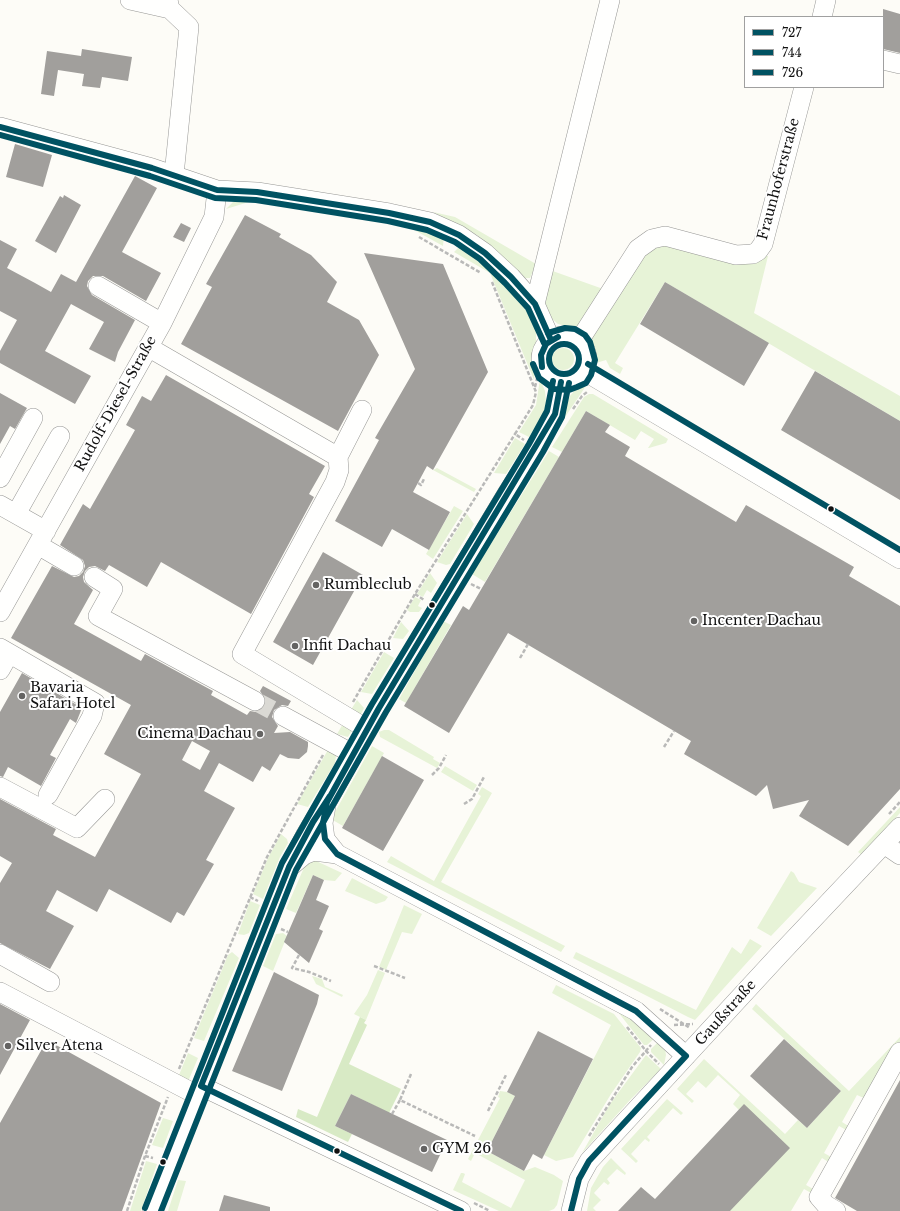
<!DOCTYPE html>
<meta charset="utf-8">
<style>
body{margin:0}
#map{position:relative;width:900px;height:1211px;overflow:hidden;background:#fdfcf7;font-family:"Libre Baskerville",serif}
canvas{display:block}
.legend{position:absolute;left:744px;top:16px;width:140px;height:72px;box-sizing:border-box;background:#fff;border:1px solid #a0a0a0;margin:0;padding:5px 7px;list-style:none;font-size:12px;color:#111}
.legend li{display:flex;align-items:center;gap:8px;height:20px}
.legend b{width:20px;border:1px solid #a0a0a0}
</style>
<div id="map">
<canvas width="900" height="1211"></canvas>
<ul class="legend">
<li><b style="height:5px;background:#005262"></b>727</li>
<li><b style="height:5px;background:#005262"></b>744</li>
<li><b style="height:5px;background:#005262"></b>726</li>
</ul>
</div>
<script>
const ctx = document.querySelector('canvas').getContext('2d');
ctx.lineJoin = 'round';
function paint(path, color) {
  ctx.fillStyle = color;
  ctx.fill(path, 'evenodd');
}
function toPath(rows) {
  const path = new Path2D();
  for (const r of rows) {
    if (r.length === 3) {
      path.moveTo(r[0] + r[2], r[1]);
      path.arc(r[0], r[1], r[2], 0, 2 * Math.PI);
      continue;
    }
    path.moveTo(r[0], r[1]);
    for (let i = 2; i < r.length; i += 2) path.lineTo(r[i], r[i + 1]);
  }
  return path;
}
function stroke(path, color, width, dash) {
  ctx.strokeStyle = color;
  ctx.lineWidth = width;
  ctx.lineCap = dash ? 'butt' : 'round';
  ctx.setLineDash(dash || []);
  ctx.stroke(path);
}
function label(font, color, halo, rows, align = 'center') {
  ctx.font = font + ' "Libre Baskerville",serif';
  ctx.lineWidth = 4;
  ctx.setLineDash([]);
  ctx.textBaseline = 'middle';
  ctx.strokeStyle = halo;
  ctx.fillStyle = color;
  for (const [text, x, y, turn = 0] of rows) {
    ctx.save();
    ctx.translate(x, y);
    ctx.rotate((+turn || 0) * Math.PI / 180);
    ctx.textAlign = isNaN(turn) ? turn : align;
    if (halo) ctx.strokeText(text, 0, 0);
    ctx.fillText(text, 0, 0);
    ctx.restore();
  }
}
paint(toPath([
 [240,198,285,206,252,201,226,209,233,202],
 [433,212,455,217,536,264,530,278,523,278,512,265,477,235],
 [408,221,444,235,443,246,407,226],
 [652,244,768,256,754,313,900,396,900,421,665,282,615,363,623,368,620,374,610,368,606,360,596,363,590,341],
 [464,246,483,259,529,311,536,326,536,342,531,357,535,371,534,380,490,273,454,252,459,247],
 [547,269,606,290,577,329,558,324,551,318,544,304],
 [563,359,11],
 [540,379,545,391,546,402,544,412,529,437,519,432,536,405],
 [586,386,561,423,560,422,570,396,575,390],
 [589,394,593,394,668,439,666,443,649,448,648,448,654,439,641,431,635,440,586,411,562,452,552,447,584,397],
 [515,438,525,444,506,474,494,473],
 [549,451,559,457,485,582,472,574],
 [437,468,476,489,474,492,433,470],
 [454,506,463,511,433,559,426,554],
 [467,514,474,524,450,564,446,565,437,562],
 [430,573,437,583,431,593,427,590,423,597,417,594],
 [415,597,421,600,418,606,422,608,419,612,410,612,407,610],
 [443,621,451,625,406,703,399,699],
 [401,622,409,631,403,639,393,638],
 [384,652,394,658,372,694,361,692],
 [357,700,364,708,359,718,349,713],
 [344,722,354,727,348,737,337,734],
 [384,730,389,730,434,757,433,759,440,763,437,768,380,737,379,732],
 [372,746,384,753,343,826,331,819],
 [329,748,336,756,335,763,308,807,297,804],
 [445,766,477,785,473,791,441,772],
 [482,787,492,793,441,882,565,946,561,952,387,862,391,856,434,881,481,796,478,794],
 [900,807,900,813,862,855,858,852],
 [281,834,287,839,288,843,280,857,263,899,253,894,268,858],
 [314,860,342,873,335,881,324,880,313,875,296,913,286,909,306,863],
 [791,871,794,873,799,882,817,888,771,936,757,928],
 [352,878,388,897,385,901,376,904,345,891],
 [250,901,260,905,249,933,244,935,238,934],
 [404,905,422,914,412,934,402,932,386,970,379,967],
 [283,933,287,936,273,971,263,966,276,934],
 [750,939,762,946,695,1020,688,1017,573,958,576,952,696,1010,732,947,741,954],
 [232,952,239,958,204,1041,194,1038,228,955],
 [378,970,385,973,366,1020,354,1014,367,995],
 [312,976,322,979,325,987,343,995,342,997,316,984],
 [556,985,614,1014,641,1048,640,1052,611,1094,573,1157,556,1161,544,1155,611,1025,552,993],
 [756,1004,849,1091,900,1037,900,1044,866,1099,857,1095,842,1122,850,1127,848,1131,839,1126,824,1153,833,1158,830,1163,822,1158,806,1185,815,1190,813,1194,804,1189,791,1211,730,1211,739,1110,733,1104,740,1095,718,1075,706,1088,698,1081,686,1094,694,1101,692,1103,677,1089,704,1059,785,1134,798,1120,807,1128,841,1091,752,1009],
 [623,1010,656,1037,647,1045,644,1045,618,1012],
 [660,1040,665,1049,666,1055,664,1065,651,1052,651,1049],
 [188,1053,198,1058,187,1084,177,1080],
 [646,1055,661,1069,631,1099,582,1153,610,1104],
 [500,1091,507,1092,515,1096,487,1151,524,1171,535,1167,554,1175,563,1181,557,1205,554,1209,549,1211,499,1211,453,1190,461,1173,463,1173,465,1174,462,1182,511,1208,525,1180,475,1153,471,1161,468,1159,500,1098,498,1097],
 [667,1099,683,1113,681,1115,673,1108,647,1137,650,1140,649,1142,645,1139,631,1154,638,1161,636,1163,621,1149],
 [163,1118,173,1121,163,1148,152,1145],
 [611,1158,626,1173,625,1175,617,1169,607,1179,610,1183,608,1185,604,1182,594,1193,601,1200,593,1208,596,1211,587,1211,591,1188,603,1167],
 [146,1161,157,1164,141,1211,130,1211],
 [178,1180,186,1181,177,1211,168,1211]
]), '#e7f3d7');
paint(toPath([
 [360,1017,366,1020,364,1023,367,1025,349,1064,401,1089,389,1113,351,1094,335,1126,352,1134,348,1142,296,1117,298,1109,317,1117]
]), '#d8eac5');
paint(toPath([
 [883,9,900,14,900,53,883,49],
 [82,49,132,57,128,81,102,77,100,88,82,86,84,74,58,70,54,96,41,94,47,51,81,56],
 [15,144,52,155,43,187,6,177],
 [135,176,157,188,122,252,161,273,146,301,103,276,93,276,88,281,87,286,92,295,135,320,118,352,115,362,89,349,104,322,71,304,45,351,91,376,75,404,0,363,0,351,17,320,0,311,0,240,17,249,7,268,35,283,51,292,61,274,76,282],
 [64,195,81,205,56,253,35,241,60,196,63,198],
 [245,215,281,234,279,237,311,255,337,282,327,302,359,320,379,355,338,431,181,344,212,287,206,284],
 [181,223,191,228,184,242,173,237],
 [364,253,443,264,488,372,433,470,427,466,413,492,450,512,429,550,392,529,382,547,335,521,379,440,375,438,415,369],
 [665,282,769,343,744,386,640,324],
 [815,371,900,421,900,500,781,430],
 [166,375,325,466,309,494,314,497,251,614,161,562,147,587,109,565,105,571,95,566,89,567,85,571,83,577,84,582,93,590,74,624,141,661,145,654,213,691,211,695,247,715,250,711,256,712,264,707,266,700,260,691,263,686,291,701,288,706,282,705,274,710,272,717,278,726,274,733,290,732,308,742,308,746,307,752,299,759,288,758,280,754,270,771,262,766,253,782,219,763,204,791,235,808,206,860,214,864,184,916,177,912,171,923,109,889,97,912,57,890,46,911,74,926,50,969,0,943,0,883,12,863,0,856,0,799,56,829,53,835,95,857,141,774,104,754,131,705,11,638,52,566,74,577,79,576,83,572,85,566,83,560,60,545,83,504,90,509,135,430,126,425,142,396,151,401],
 [192,741,210,751,200,770,182,760],
 [0,393,27,408,15,429,10,426,0,444],
 [586,411,610,425,605,432,630,447,625,456,736,522,746,505,854,567,849,576,900,606,900,789,848,846,799,816,809,800,773,809,767,785,756,796,684,754,691,741,508,633,449,733,404,706,463,606,469,610],
 [323,552,363,575,313,665,273,642],
 [22,673,82,708,76,723,70,719,50,755,56,758,41,786,8,767,3,777,0,776,0,712],
 [382,756,424,780,383,851,342,828],
 [313,875,324,880,316,900,329,906,319,929,323,931,309,963,284,942],
 [274,972,319,995,317,1004,282,1091,232,1071],
 [0,1004,30,1020,0,1075],
 [538,1031,593,1059,542,1159,533,1154,524,1171,487,1151,515,1096,507,1092],
 [784,1039,841,1091,807,1128,750,1076],
 [47,1040,161,1103,122,1211,0,1211,0,1123],
 [900,1080,900,1211,857,1211,835,1198],
 [351,1094,447,1140,432,1172,335,1126],
 [744,1104,790,1148,730,1211,618,1211,641,1187,655,1199],
 [224,1195,270,1207,270,1211,219,1211]
]), '#a19f9c');
stroke(toPath([
 [255,701,283,716]
]), '#dad9d4', 19, [19, 10]);
const minor = toPath([
 [130,0,170,9],
 [168,0,170,9,189,27,174,175],
 [822,17,826,0],
 [883,60,900,64],
 [0,127,152,168,217,190,257,192,389,213,430,222,459,235,485,253,511,277,535,304,551,340],
 [98,286,162,323],
 [535,304,610,0],
 [564,359,23],
 [579,341,638,249,652,239,665,236,736,255,753,254,758,251,763,244,804,87],
 [148,347,338,457,362,410],
 [584,371,900,559],
 [338,457,339,470,335,482,242,654,367,729],
 [0,478,33,418],
 [0,505,46,531],
 [16,514,60,436],
 [38,545,74,566],
 [94,577,113,589,98,616,255,701],
 [0,612,162,323,214,217,217,190],
 [0,648,95,703,92,716,48,795],
 [0,670,9,654],
 [283,716,353,754],
 [0,787,77,828,105,799],
 [326,806,323,823,325,839,337,854],
 [884,844,900,855],
 [291,866,304,855,314,851,337,854,636,1011,686,1056],
 [0,954,50,982],
 [0,992,197,1095],
 [201,1086,461,1211],
 [152,1211,289,867,305,836,320,811,327,802,379,708,508,492,536,448,555,414,561,382],
 [571,1211,579,1179,589,1161,780,954,900,827],
 [836,1211,826,1205,819,1197,900,1052]
]);
stroke(minor, '#979795', 20);
stroke(toPath([
 [419,237,481,273],
 [492,282,536,392,533,405,515,434,524,440],
 [535,387,541,362],
 [573,409,582,396,587,392],
 [418,483,421,485,424,479],
 [471,584,481,589],
 [415,594,424,600],
 [520,658,528,644],
 [353,702,415,594,515,434],
 [664,747,674,731],
 [432,775,439,768,446,755],
 [464,804,472,799,484,777],
 [889,814,900,802],
 [250,897,258,901],
 [281,929,288,932],
 [299,955,292,968,309,972,331,981],
 [374,966,405,978],
 [660,1009,690,1028],
 [674,1025,693,1024],
 [627,1027,646,1051,659,1064],
 [179,1069,267,857,323,755],
 [411,1074,400,1100,475,1136],
 [488,1111,506,1075],
 [392,1114,400,1100],
 [589,1136,632,1067,651,1045],
 [145,1156,153,1158],
 [474,1203,490,1211],
 [127,1211,145,1156,168,1097]
]), '#b9b9b8', 2.5, [4, 2]);
stroke(minor, '#fffffe', 19);
stroke(toPath([
 [0,127,152,168,217,190,257,192,389,213,430,222,459,235,485,253,511,277,535,304,551,340],
 [542,367,541,355,546,344,558,337],
 [561,382,555,414,379,708,327,802,323,823,325,839,337,854,636,1011,686,1056],
 [201,1086,289,867,313,822,330,796],
 [201,1086,461,1211],
 [571,1211,579,1179,589,1161,686,1056]
]), '#005262', 6);
stroke(toPath([
 [0,135,150,176,215,198,256,200,388,221,427,230,455,242,480,259,505,283,528,308,544,343],
 [533,364,539,378,554,389,569,390,577,387,586,383,591,375,595,360,590,342,585,335,575,329,565,328,548,333],
 [161,1211,296,870,386,712,543,452,562,417,569,383]
]), '#005262', 6);
stroke(toPath([
 [564,359,15],
 [588,364,900,550],
 [145,1208,282,863,372,704,529,444,547,411,553,381]
]), '#005262', 6);
for (const [x, y, r, color] of [
 [831,509,3.5,"#111"],
 [316,585,4,"#646362"],
 [432,605,3.5,"#111"],
 [694,621,4,"#646362"],
 [295,646,4,"#646362"],
 [22,696,4,"#646362"],
 [260,734,4,"#646362"],
 [8,1046,4,"#646362"],
 [424,1149,4,"#646362"],
 [337,1151,3.5,"#111"],
 [163,1162,3.5,"#111"]
]) {
  const dot = new Path2D();
  dot.arc(x, y, r, 0, 2 * Math.PI);
  ctx.fillStyle = color;
  ctx.fill(dot);
  stroke(dot, '#fff', 1.5);
}
label('14px', '#111', '#fff', [
 ["Fraunhoferstraße",779,179,-75],
 ["Rudolf-Diesel-Straße",116,404,-61],
 ["Gaußstraße",726,1013,-48]
]);
label('14px', '#111', '#fff', [
 ["Rumbleclub",324,585],
 ["Incenter Dachau",702,621],
 ["Infit Dachau",303,646],
 ["Bavaria",30,688],
 ["Safari Hotel",30,704],
 ["Cinema Dachau",252,734,"right"],
 ["Silver Atena",16,1046],
 ["GYM 26",432,1149]
], 'left');
</script>
